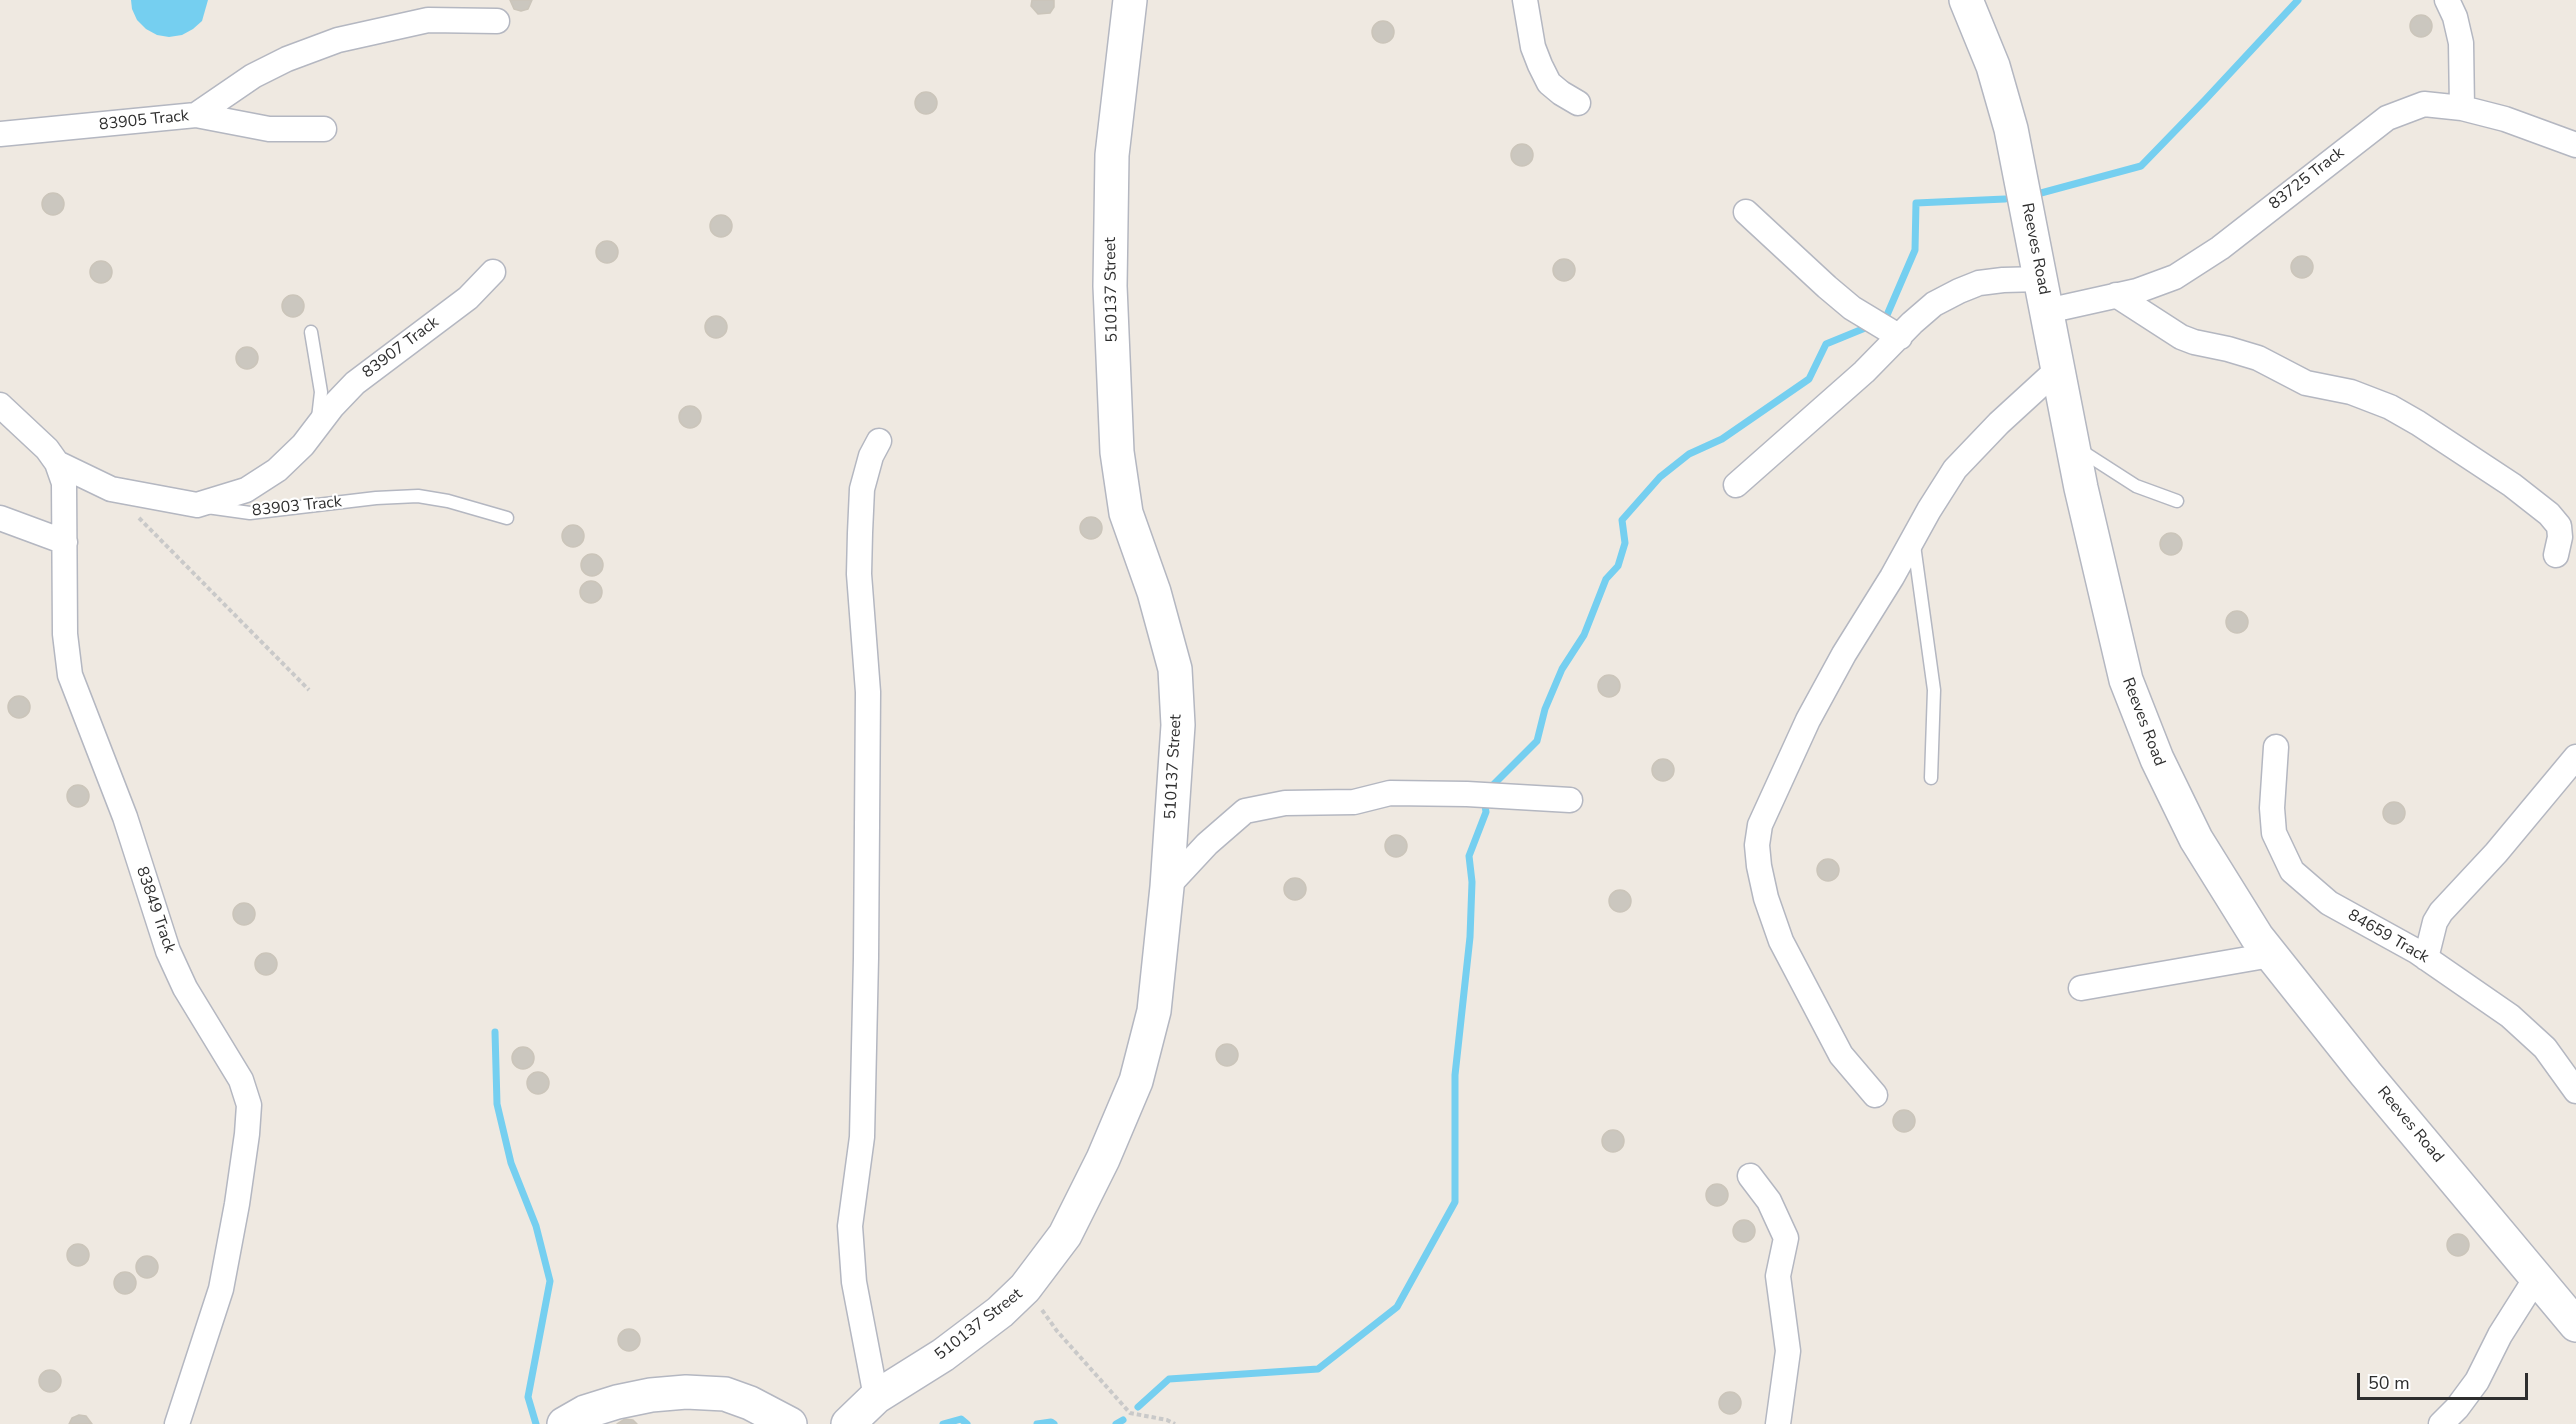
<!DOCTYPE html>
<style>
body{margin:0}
#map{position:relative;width:2576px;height:1424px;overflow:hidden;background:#efe9e1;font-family:"Nunito Sans",sans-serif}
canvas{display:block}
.scale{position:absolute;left:2357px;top:1373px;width:171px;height:27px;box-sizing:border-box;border:3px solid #2e2e2e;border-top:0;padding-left:8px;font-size:18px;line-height:21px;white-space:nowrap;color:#2e2e2e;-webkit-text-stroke:4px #fff;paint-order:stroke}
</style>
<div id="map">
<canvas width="2576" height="1424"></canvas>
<div class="scale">50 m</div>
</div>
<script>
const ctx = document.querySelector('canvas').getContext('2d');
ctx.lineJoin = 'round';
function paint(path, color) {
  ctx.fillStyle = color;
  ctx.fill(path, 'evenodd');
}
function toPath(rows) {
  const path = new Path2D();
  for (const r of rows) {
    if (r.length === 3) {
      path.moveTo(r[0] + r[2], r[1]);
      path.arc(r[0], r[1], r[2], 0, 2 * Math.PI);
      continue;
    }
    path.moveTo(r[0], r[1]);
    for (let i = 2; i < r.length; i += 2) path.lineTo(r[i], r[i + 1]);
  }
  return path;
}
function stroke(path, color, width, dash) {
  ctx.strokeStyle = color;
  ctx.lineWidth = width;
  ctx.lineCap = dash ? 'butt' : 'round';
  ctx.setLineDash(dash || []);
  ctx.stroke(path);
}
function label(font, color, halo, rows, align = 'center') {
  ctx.font = font + ' "Nunito Sans",sans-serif';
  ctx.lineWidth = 4.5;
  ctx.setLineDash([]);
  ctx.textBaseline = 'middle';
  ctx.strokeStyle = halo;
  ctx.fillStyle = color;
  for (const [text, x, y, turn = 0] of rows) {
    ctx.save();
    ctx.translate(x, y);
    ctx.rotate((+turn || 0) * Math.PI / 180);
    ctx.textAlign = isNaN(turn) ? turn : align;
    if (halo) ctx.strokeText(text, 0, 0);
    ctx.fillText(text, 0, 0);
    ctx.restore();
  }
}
paint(toPath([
 [131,0,208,0,202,21,193,29,182,35,169,37,157,35,146,29,137,20,132,9]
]), '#75cff0');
stroke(toPath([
 [2041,193,2141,166,2205,100,2298,0],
 [1879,320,1887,315,1915,250,1916,203,2005,199],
 [1488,790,1537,741,1545,709,1562,669,1584,635,1606,579,1618,566,1625,543,1622,520,1660,477,1689,454,1722,439,1809,379,1826,344,1870,326],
 [495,1032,497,1104,511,1163,536,1226,550,1281,528,1397,536,1424],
 [1138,1407,1169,1379,1318,1369,1397,1307,1455,1202,1455,1075,1470,937,1472,882,1469,856,1486,812,1484,799],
 [943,1424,961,1419,967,1424],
 [1037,1424,1051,1422,1054,1424],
 [1116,1424,1123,1420]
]), '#75cff0', 7);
const building = toPath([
 [510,0,532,0,528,9,521,11,514,9,510,0],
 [1032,0,1054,0,1054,7,1050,13,1038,14,1031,6,1032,0],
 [2421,26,11],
 [1383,32,11],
 [926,103,11],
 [1522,155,11],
 [53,204,11],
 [721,226,11],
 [607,252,11],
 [2302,267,11],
 [1564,270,11],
 [101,272,11],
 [293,306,11],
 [716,327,11],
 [247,358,11],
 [690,417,11],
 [1091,528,11],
 [573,536,11],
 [2171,544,11],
 [592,565,11],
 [591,592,11],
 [2237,622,11],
 [1609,686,11],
 [19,707,11],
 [1663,770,11],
 [78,796,11],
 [2394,813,11],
 [1396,846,11],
 [1828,870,11],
 [1295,889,11],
 [1620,901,11],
 [244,914,11],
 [266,964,11],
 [1227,1055,11],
 [523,1058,11],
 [538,1083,11],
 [1904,1121,11],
 [1613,1141,11],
 [1717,1195,11],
 [1744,1231,11],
 [2458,1245,11],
 [78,1255,11],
 [147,1267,11],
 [125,1283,11],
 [629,1340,11],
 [50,1381,11],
 [1730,1403,11],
 [79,1415,86,1416,92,1424,69,1424,72,1418,79,1415],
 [625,1419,633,1420,637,1424,617,1424,625,1419]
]);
paint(building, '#cbc7bf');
stroke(building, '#cbc5ba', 1.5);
const lane = toPath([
 [311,332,321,392,318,418],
 [2080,450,2136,486,2177,501],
 [207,507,250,513,376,498,418,496,448,501,507,518],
 [1914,545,1934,690,1931,778]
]);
const street = toPath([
 [1525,0,1533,47,1540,65,1549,83,1561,93,1578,103],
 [2447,0,2455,17,2461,43,2462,108],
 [196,115,253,76,287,59,338,40,428,20,497,21],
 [0,134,196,115,269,129,324,129],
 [1746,212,1827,287,1852,308,1900,337],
 [2116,295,2181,337,2194,342,2228,349,2258,358,2306,383,2351,392,2390,407,2418,423,2512,485,2549,514,2559,526,2560,537,2556,555],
 [2047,311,2137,291,2175,277,2220,248,2387,118,2424,104,2462,108,2505,119,2576,145],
 [0,405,47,449,57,463,64,483,65,634,70,675,125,817,168,951,185,988,241,1080,249,1105,247,1134,237,1204,221,1289,177,1424],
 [57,463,111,489,197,505,246,490,277,470,303,445,332,407,355,383,468,298,493,272],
 [1736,485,1864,372,1912,323,1934,304,1959,291,1979,283,2003,280,2041,279],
 [0,518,65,542],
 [2276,747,2272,808,2274,833,2292,871,2329,903,2416,951,2510,1016,2545,1048,2576,1091],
 [1167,887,1207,844,1245,811,1285,803,1354,802,1390,793,1467,794,1570,800],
 [2426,958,2435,922,2441,912,2496,853,2576,757],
 [2081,988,2271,955],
 [1875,1095,1841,1055,1781,941,1766,898,1759,866,1757,845,1760,825,1808,720,1844,654,1892,577,1929,510,1955,469,1999,423,2058,369],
 [1750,1176,1769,1201,1786,1238,1778,1276,1788,1351,1778,1424],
 [876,1397,854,1282,850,1226,862,1137,866,958,868,692,859,574,860,533,862,489,871,456,879,441],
 [2441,1424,2457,1408,2477,1381,2500,1335,2536,1278]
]);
const secondary = toPath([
 [1966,0,1993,66,2011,129,2081,488,2126,680,2157,759,2196,839,2257,937,2366,1074,2576,1325],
 [564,1424,585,1412,617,1402,651,1395,686,1392,725,1394,750,1403,790,1424],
 [848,1424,876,1397,943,1355,1000,1312,1025,1288,1065,1235,1103,1159,1136,1081,1154,1011,1167,887,1178,725,1175,669,1154,592,1126,513,1117,452,1110,286,1112,155,1130,0]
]);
stroke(lane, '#b4b7c1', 15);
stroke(street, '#b4b7c1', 27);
stroke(secondary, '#b4b7c1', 36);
stroke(toPath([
 [139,518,309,690],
 [1042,1310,1057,1331,1130,1413,1167,1420,1175,1424]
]), '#c9c9c9', 4, [4.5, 3]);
stroke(lane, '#fff', 12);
stroke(street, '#fff', 24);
stroke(secondary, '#fff', 33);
label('16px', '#2e2e2e', '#fff', [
 ["83905 Track",144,121,-6],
 ["83725 Track",2307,179,-38],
 ["Reeves Road",2035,249,79],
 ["510137 Street",1112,290,-91],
 ["83907 Track",401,348,-37],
 ["83903 Track",297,507,-6],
 ["Reeves Road",2143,722,69],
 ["510137 Street",1174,767,-87],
 ["83849 Track",155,910,71],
 ["84659 Track",2388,937,30],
 ["Reeves Road",2410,1125,50],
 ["510137 Street",979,1325,-38]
]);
</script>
